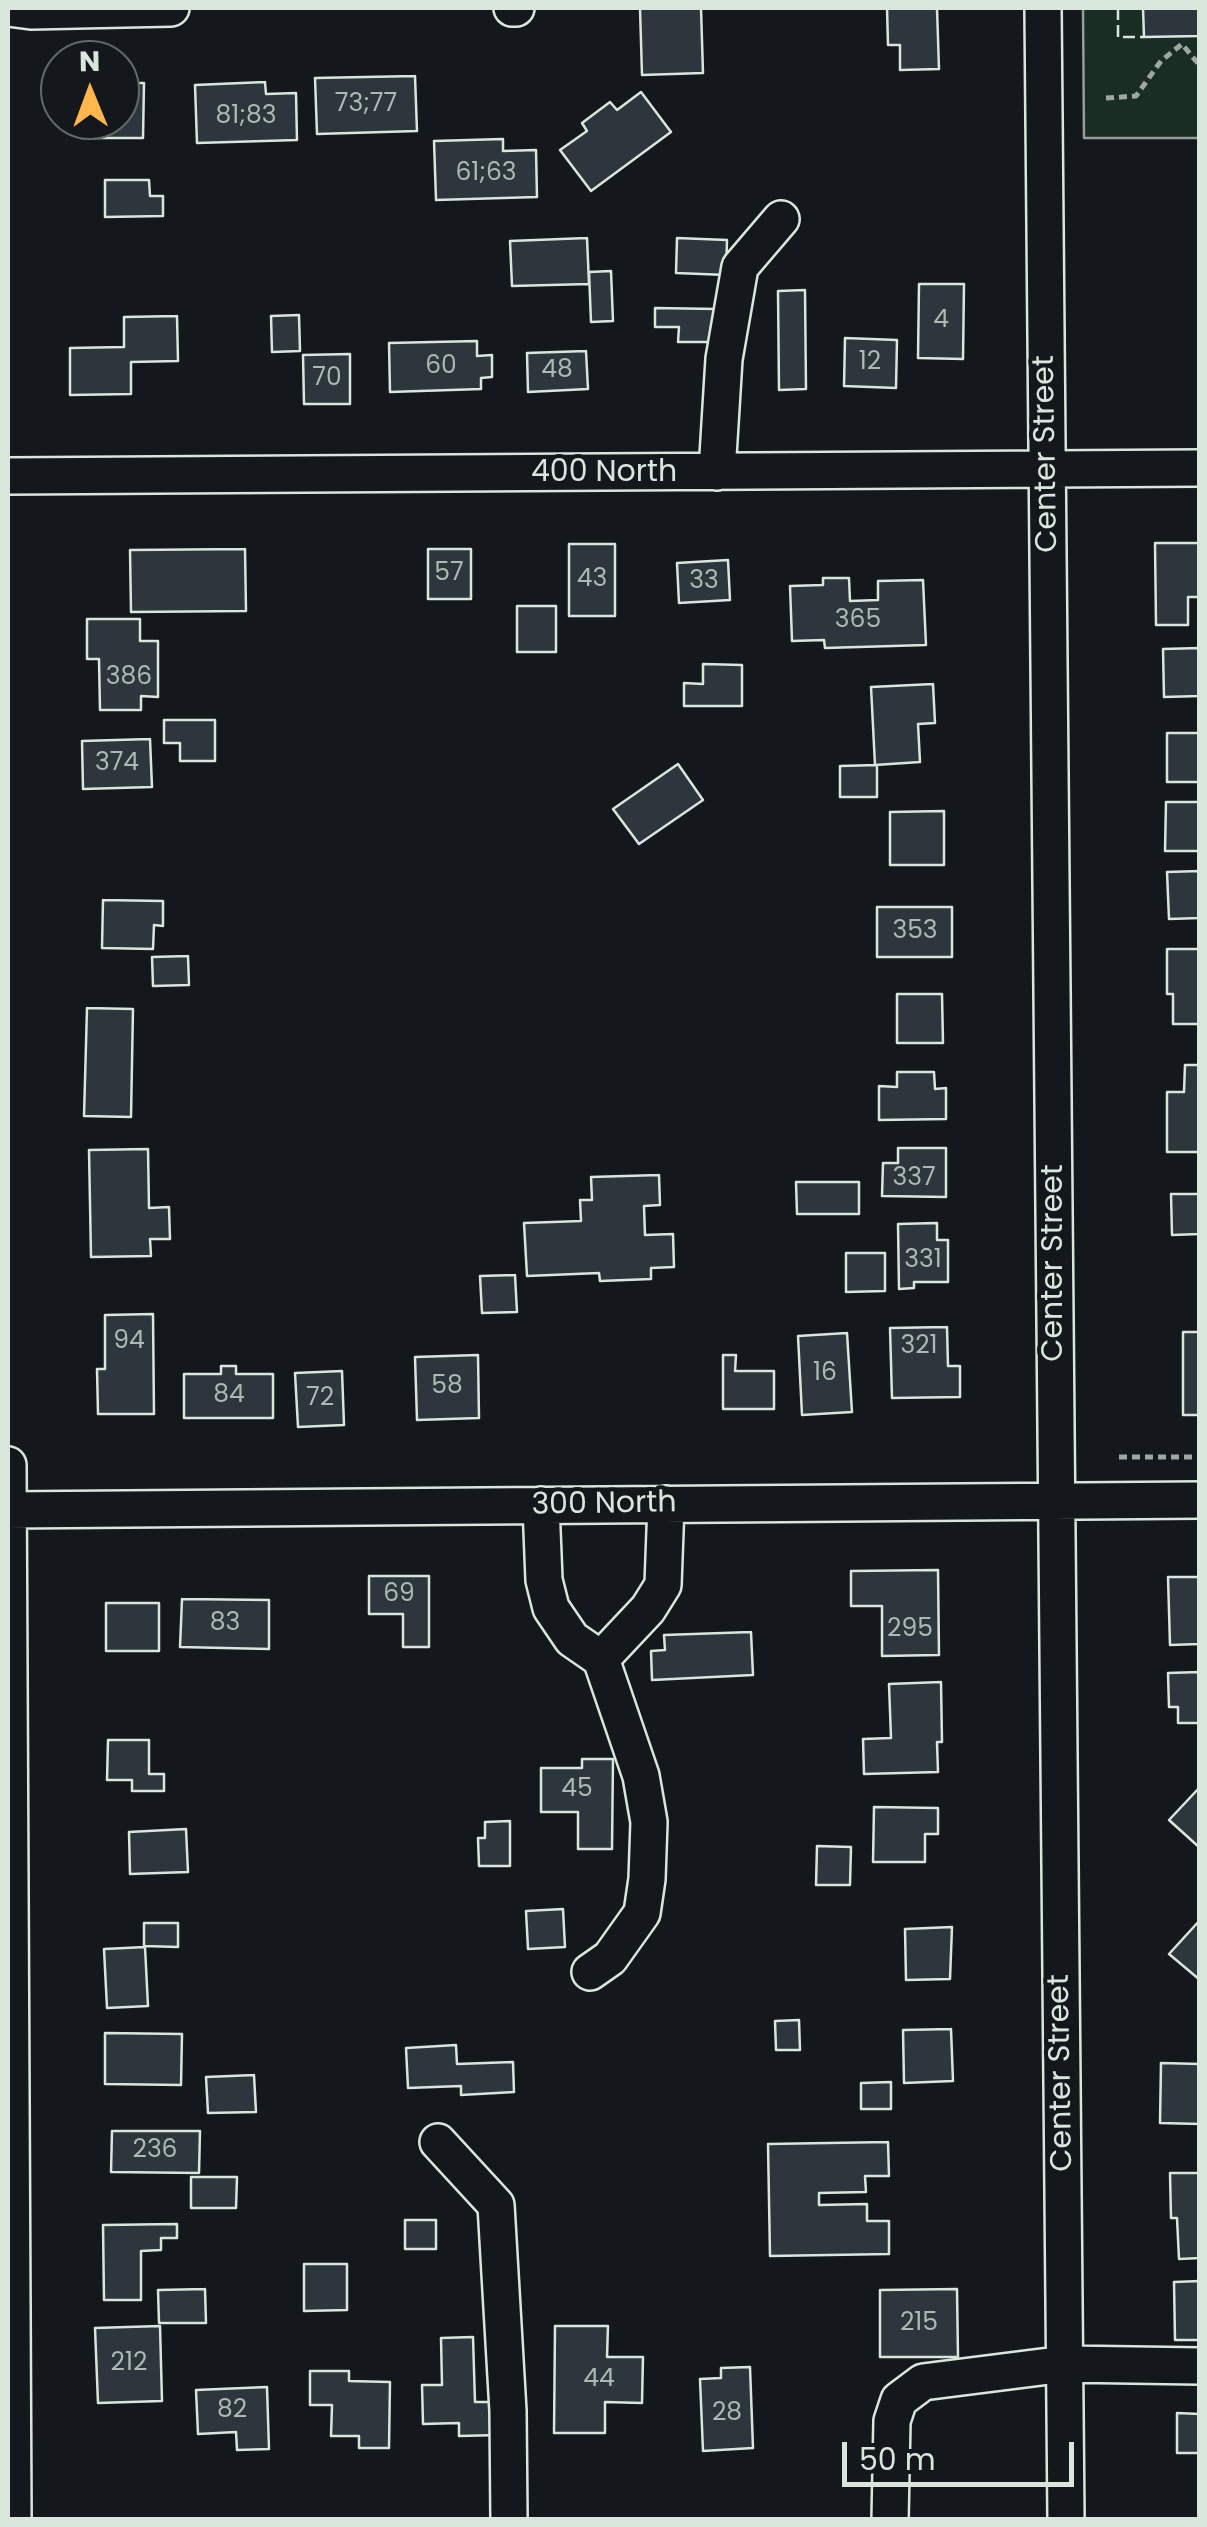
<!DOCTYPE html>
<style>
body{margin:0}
#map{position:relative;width:1207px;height:2527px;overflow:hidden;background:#14181c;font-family:Poppins,sans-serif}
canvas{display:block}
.frame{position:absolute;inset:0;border:10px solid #d8e6dc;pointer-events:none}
.north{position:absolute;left:40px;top:40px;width:100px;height:100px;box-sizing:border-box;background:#14181c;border:2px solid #626a69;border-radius:50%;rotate:359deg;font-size:28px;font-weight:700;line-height:40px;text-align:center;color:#d8e6dc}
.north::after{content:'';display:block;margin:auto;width:35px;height:45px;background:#ffb74d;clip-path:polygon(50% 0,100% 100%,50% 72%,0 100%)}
.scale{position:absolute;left:842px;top:2442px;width:232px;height:45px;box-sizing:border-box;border:5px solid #d8e6dc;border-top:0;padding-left:12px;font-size:30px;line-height:35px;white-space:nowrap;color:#d8e6dc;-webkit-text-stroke:8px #14181c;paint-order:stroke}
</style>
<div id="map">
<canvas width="1207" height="2527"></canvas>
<div class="frame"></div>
<div class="north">N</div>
<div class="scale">50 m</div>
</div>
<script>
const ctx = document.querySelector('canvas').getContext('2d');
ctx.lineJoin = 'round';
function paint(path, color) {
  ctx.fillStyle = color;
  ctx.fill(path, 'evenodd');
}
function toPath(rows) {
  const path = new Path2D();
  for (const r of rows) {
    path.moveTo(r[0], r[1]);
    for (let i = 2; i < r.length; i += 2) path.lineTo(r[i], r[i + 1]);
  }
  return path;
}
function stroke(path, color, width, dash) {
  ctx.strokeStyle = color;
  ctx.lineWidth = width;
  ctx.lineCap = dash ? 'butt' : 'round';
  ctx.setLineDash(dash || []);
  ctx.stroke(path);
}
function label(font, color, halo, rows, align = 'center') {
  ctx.font = font + ' Poppins,sans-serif';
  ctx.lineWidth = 8;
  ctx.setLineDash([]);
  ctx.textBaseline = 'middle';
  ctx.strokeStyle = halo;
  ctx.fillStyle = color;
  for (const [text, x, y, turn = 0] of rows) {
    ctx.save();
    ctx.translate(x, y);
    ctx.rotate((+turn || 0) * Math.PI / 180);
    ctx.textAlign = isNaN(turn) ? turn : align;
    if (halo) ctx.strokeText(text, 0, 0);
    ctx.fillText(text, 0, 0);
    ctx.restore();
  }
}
const green = toPath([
 [1083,8,1199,8,1199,138,1084,138,1083,8]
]);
paint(green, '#1a2d24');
stroke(green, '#939e99', 2.5);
const building = toPath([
 [640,8,701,8,703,73,642,75,640,8],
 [887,8,937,8,939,69,900,70,900,45,888,45,887,8],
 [1143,8,1200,8,1200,36,1144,37,1143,8],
 [415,76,417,131,317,134,315,78,415,76],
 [265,82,266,94,296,93,297,140,197,143,195,85,265,82],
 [120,83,144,83,143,138,81,138,81,120,120,120,120,83],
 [641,92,671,132,591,191,560,150,587,131,582,123,610,102,617,110,641,92],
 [503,139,503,151,536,150,537,197,436,200,434,141,503,139],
 [105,180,149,180,150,196,163,196,163,216,105,217,105,180],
 [587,238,589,284,512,286,510,241,587,238],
 [677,238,727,240,726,275,676,273,677,238],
 [611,271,613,321,591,322,589,272,611,271],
 [919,284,964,284,963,359,918,358,919,284],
 [805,290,806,389,779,390,778,291,805,290],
 [655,308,717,309,716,342,678,342,679,327,655,327,655,308],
 [299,315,300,351,272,352,271,316,299,315],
 [177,316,178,361,131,362,131,394,70,395,70,348,124,347,124,317,177,316],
 [845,338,897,340,896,388,844,386,845,338],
 [477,341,477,356,492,355,492,377,481,378,481,389,390,392,389,343,477,341],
 [586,351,588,389,528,392,527,353,586,351],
 [350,354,350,404,304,404,303,355,350,354],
 [1155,543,1200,543,1200,597,1188,597,1188,625,1156,625,1155,543],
 [569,544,615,544,615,616,569,616,569,544],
 [245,549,246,611,131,612,130,550,245,549],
 [428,549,471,549,471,599,428,599,428,549],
 [728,560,730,600,679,603,677,563,728,560],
 [823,578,849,578,850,601,878,600,878,581,923,580,926,645,825,648,824,640,792,641,790,586,823,585,823,578],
 [517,606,556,606,556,652,517,652,517,606],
 [87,619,140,619,140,641,158,641,158,697,141,696,141,710,100,710,99,659,87,659,87,619],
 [1200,648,1200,696,1164,697,1163,649,1200,648],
 [703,664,742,665,742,706,684,706,684,683,703,684,703,664],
 [933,684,935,723,918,724,920,762,875,765,871,687,933,684],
 [164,720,215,720,215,761,180,761,180,743,164,743,164,720],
 [1167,733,1200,733,1200,782,1167,782,1167,733],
 [150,739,152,787,83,789,82,741,150,739],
 [678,764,703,800,639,844,613,809,678,764],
 [877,765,877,797,840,797,840,766,877,765],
 [1166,802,1200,802,1200,851,1165,851,1166,802],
 [944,811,944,865,890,865,890,812,944,811],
 [1200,871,1200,918,1169,919,1167,872,1200,871],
 [103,900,163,901,163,926,154,925,153,949,102,948,103,900],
 [877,907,952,907,952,957,877,957,877,907],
 [1167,949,1200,949,1200,1024,1173,1024,1173,994,1167,994,1167,949],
 [188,956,189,985,153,986,152,957,188,956],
 [897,994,942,994,943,1043,897,1043,897,994],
 [87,1008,133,1009,131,1117,84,1116,87,1008],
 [1185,1065,1200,1065,1200,1152,1167,1152,1167,1092,1184,1092,1185,1065],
 [897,1072,934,1072,935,1089,946,1088,946,1119,879,1120,879,1086,897,1087,897,1072],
 [898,1148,946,1148,946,1197,882,1196,883,1163,898,1163,898,1148],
 [148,1149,149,1208,169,1207,170,1239,150,1239,151,1256,91,1257,89,1150,148,1149],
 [659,1175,660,1205,644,1206,645,1235,673,1234,674,1267,651,1268,651,1279,600,1281,599,1273,527,1276,524,1223,581,1221,580,1200,592,1200,591,1177,659,1175],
 [796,1182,859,1182,859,1214,797,1214,796,1182],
 [1171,1194,1200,1194,1200,1234,1172,1235,1171,1194],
 [937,1223,937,1240,948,1240,948,1282,914,1282,914,1288,899,1289,898,1224,937,1223],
 [846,1253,885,1253,885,1291,846,1292,846,1253],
 [515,1275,517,1312,482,1313,480,1276,515,1275],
 [153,1314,154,1414,98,1414,97,1369,105,1369,105,1315,153,1314],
 [947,1327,948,1366,960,1366,960,1397,892,1398,890,1328,947,1327],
 [1183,1332,1200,1332,1200,1415,1183,1415,1183,1332],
 [847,1333,852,1412,802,1415,798,1336,847,1333],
 [478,1355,479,1418,417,1420,415,1357,478,1355],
 [723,1355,736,1355,735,1371,774,1371,774,1409,723,1409,723,1355],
 [221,1366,236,1366,236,1374,273,1374,273,1418,184,1418,184,1374,221,1374,221,1366],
 [342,1371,344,1425,298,1427,295,1373,342,1371],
 [938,1570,939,1655,882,1656,882,1606,851,1606,851,1571,938,1570],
 [369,1576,429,1576,429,1647,403,1647,403,1614,369,1614,369,1576],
 [1168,1577,1200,1577,1200,1644,1170,1645,1168,1577],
 [182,1599,269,1600,269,1649,180,1647,182,1599],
 [106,1603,159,1603,159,1651,106,1651,106,1603],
 [751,1632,753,1675,652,1680,651,1651,665,1650,664,1635,751,1632],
 [1200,1672,1200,1723,1178,1723,1178,1707,1169,1707,1168,1673,1200,1672],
 [941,1682,942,1742,937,1742,938,1772,864,1774,863,1739,891,1738,889,1684,941,1682],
 [108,1740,149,1740,149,1774,164,1774,164,1791,132,1791,132,1780,107,1780,108,1740],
 [582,1759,613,1759,612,1849,578,1849,578,1812,541,1812,541,1768,582,1768,582,1759],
 [1200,1787,1200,1848,1169,1820,1200,1787],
 [874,1807,938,1808,938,1834,925,1834,925,1862,873,1862,874,1807],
 [510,1821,510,1866,479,1866,478,1838,485,1838,485,1822,510,1821],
 [186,1829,188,1872,130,1874,129,1832,186,1829],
 [817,1846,851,1847,850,1885,816,1885,817,1846],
 [563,1909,565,1947,528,1949,526,1911,563,1909],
 [1200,1920,1200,1980,1169,1954,1200,1920],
 [144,1923,178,1923,178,1947,144,1946,144,1923],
 [952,1927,950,1979,906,1980,905,1929,952,1927],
 [145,1947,148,2006,107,2008,104,1949,145,1947],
 [799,2020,800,2050,776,2050,775,2021,799,2020],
 [951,2029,953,2081,904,2083,903,2030,951,2029],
 [105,2033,182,2034,181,2085,105,2084,105,2033],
 [456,2045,457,2064,513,2062,514,2092,461,2095,461,2086,408,2088,406,2048,456,2045],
 [1161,2063,1200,2064,1200,2124,1160,2123,1161,2063],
 [254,2075,256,2112,208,2113,206,2077,254,2075],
 [891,2082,891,2109,861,2109,861,2083,891,2082],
 [112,2131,200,2131,199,2173,111,2172,112,2131],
 [888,2142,889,2176,865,2176,866,2192,819,2193,819,2205,867,2204,867,2221,889,2221,889,2254,770,2256,768,2144,888,2142],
 [1170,2173,1200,2173,1200,2258,1179,2259,1177,2218,1171,2218,1170,2173],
 [191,2177,237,2177,236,2208,191,2208,191,2177],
 [405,2220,436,2220,436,2249,405,2249,405,2220],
 [177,2224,177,2238,161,2238,161,2250,141,2251,141,2300,104,2300,103,2225,177,2224],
 [304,2264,347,2264,347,2310,304,2311,304,2264],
 [1200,2281,1200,2340,1175,2340,1174,2282,1200,2281],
 [205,2289,206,2323,159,2323,158,2290,205,2289],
 [957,2289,958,2357,880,2357,880,2290,957,2289],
 [160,2326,162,2401,98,2403,95,2328,160,2326],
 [555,2326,608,2326,607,2357,643,2357,642,2403,605,2402,605,2433,554,2433,555,2326],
 [473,2337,475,2402,500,2402,500,2435,459,2436,459,2423,423,2424,422,2385,442,2385,441,2338,473,2337],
 [750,2367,753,2448,703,2451,700,2379,721,2378,721,2368,750,2367],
 [310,2371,349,2371,349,2381,390,2382,389,2448,359,2448,359,2436,331,2436,332,2405,310,2405,310,2371],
 [267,2387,269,2449,237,2450,236,2432,198,2434,196,2390,267,2387],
 [1177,2413,1200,2414,1200,2453,1177,2453,1177,2413]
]);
paint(building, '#2c363c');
stroke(building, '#d8e6dc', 2.5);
const minor = toPath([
 [8,8,31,11,171,8],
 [512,8,516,8],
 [1043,8,1066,2520],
 [717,472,724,359,740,267,781,219],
 [8,476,1200,468],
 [8,1465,13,2520],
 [541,1505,544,1580,551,1608,572,1639,601,1659,641,1776,649,1822,647,1879,642,1913,610,1958,590,1972],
 [8,1510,1200,1500],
 [601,1659,648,1609,663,1585,666,1504],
 [438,2142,496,2205,508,2411,509,2520],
 [890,2520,892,2421,899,2400,923,2382,1065,2364,1200,2366]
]);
stroke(minor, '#d8e6dc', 40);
stroke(toPath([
 [1106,98,1136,96,1161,61,1182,44,1200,66],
 [1119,1457,1200,1457]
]), '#9da8a2', 5, [8, 5]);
stroke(minor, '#14181c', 35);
stroke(toPath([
 [1118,8,1118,37,1144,37]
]), '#d8e6dc', 2.5, [12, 5]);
label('25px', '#adbab4', null, [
 ["73;77",366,105],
 ["81;83",246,117],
 ["61;63",486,174],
 ["4",941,321],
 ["12",870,363],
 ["60",441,367],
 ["48",557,371],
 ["70",327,379],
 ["57",449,574],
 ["43",592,580],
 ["33",704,582],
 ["365",858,621],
 ["386",129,678],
 ["374",117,764],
 ["353",915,932],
 ["337",914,1179],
 ["331",923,1261],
 ["94",129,1342],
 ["321",919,1347],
 ["16",825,1374],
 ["58",447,1387],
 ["84",229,1396],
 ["72",320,1399],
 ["69",399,1595],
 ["83",225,1624],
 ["295",910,1630],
 ["45",577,1790],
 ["236",155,2151],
 ["215",919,2324],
 ["212",129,2364],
 ["44",599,2380],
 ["82",232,2411],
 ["28",727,2414]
]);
label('30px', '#d8e6dc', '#14181c', [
 ["Center Street",1047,454,-91],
 ["400 North",604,473],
 ["Center Street",1054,1263,-90],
 ["300 North",604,1505,-1],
 ["Center Street",1062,2073,-91]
]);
</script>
